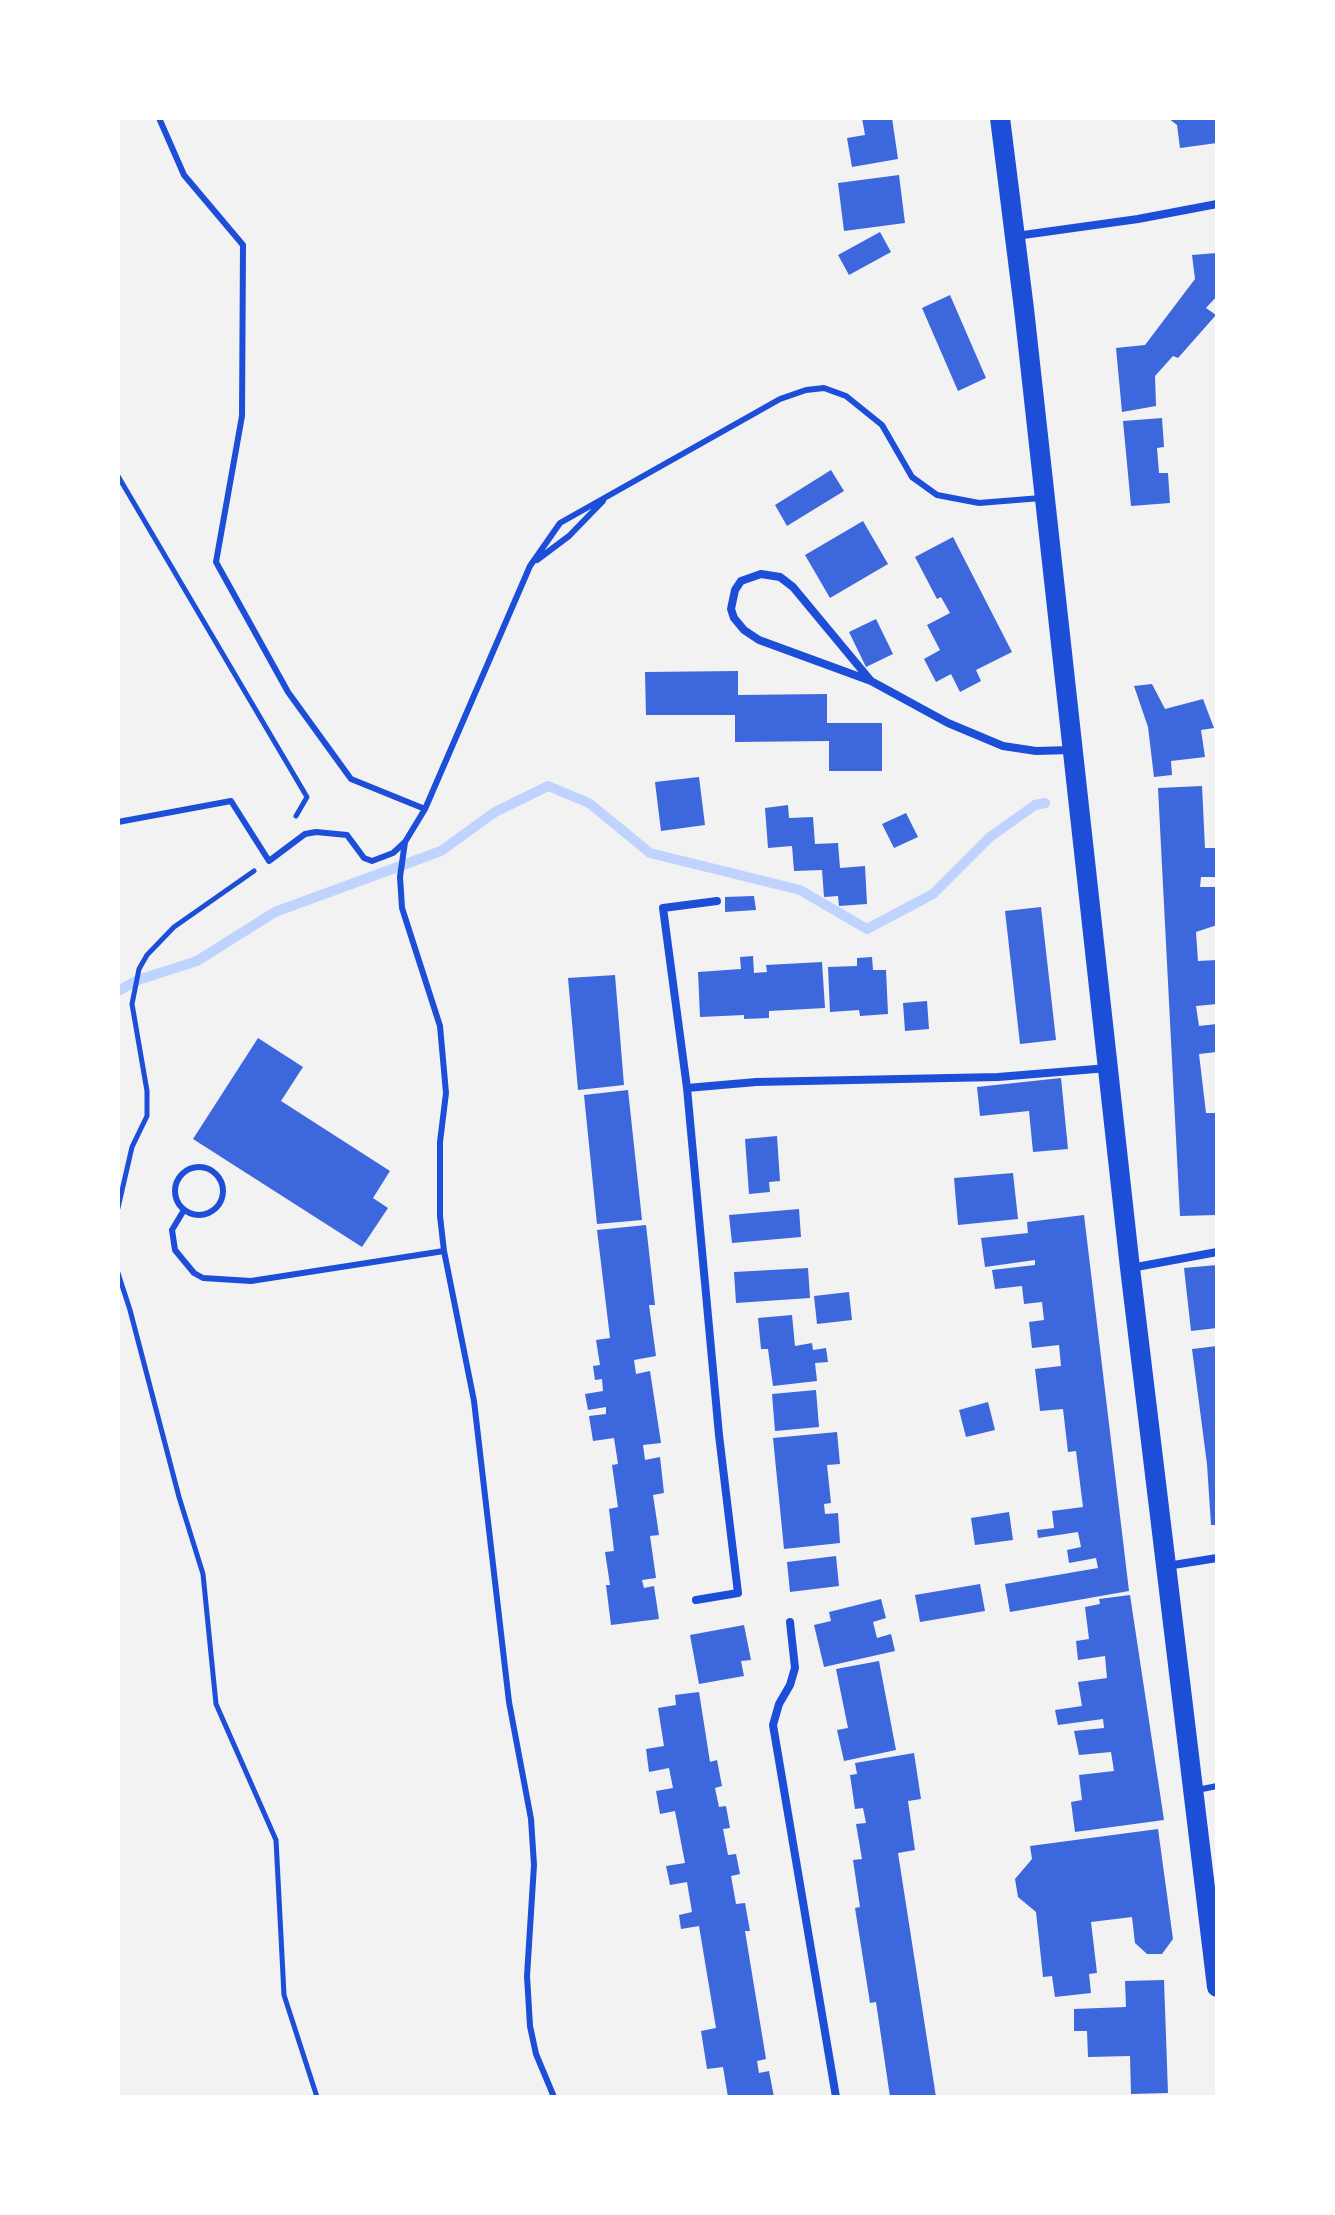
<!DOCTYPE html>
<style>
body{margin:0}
#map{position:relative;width:1335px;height:2215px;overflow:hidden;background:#f2f2f2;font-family:Ubuntu,sans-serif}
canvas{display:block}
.frame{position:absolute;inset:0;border:120px solid #fff;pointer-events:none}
</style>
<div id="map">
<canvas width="1335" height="2215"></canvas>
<div class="frame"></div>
</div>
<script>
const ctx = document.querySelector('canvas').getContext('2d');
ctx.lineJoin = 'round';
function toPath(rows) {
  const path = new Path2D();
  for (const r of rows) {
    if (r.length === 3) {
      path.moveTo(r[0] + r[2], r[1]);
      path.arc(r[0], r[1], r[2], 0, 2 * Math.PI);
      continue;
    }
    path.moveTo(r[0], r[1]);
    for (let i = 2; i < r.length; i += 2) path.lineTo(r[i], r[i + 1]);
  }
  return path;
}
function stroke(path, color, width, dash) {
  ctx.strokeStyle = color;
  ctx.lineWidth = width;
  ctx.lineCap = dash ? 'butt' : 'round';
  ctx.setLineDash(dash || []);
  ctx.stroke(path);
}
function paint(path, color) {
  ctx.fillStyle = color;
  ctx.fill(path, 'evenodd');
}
stroke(toPath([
 [118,991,138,980,197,961,275,912,441,851,495,812,548,786,589,803,650,853,800,890,867,929,933,894,990,837,1035,805,1045,803]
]), '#bfd3fe', 10);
paint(toPath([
 [862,118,892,118,898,159,852,167,847,138,865,135],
 [1168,118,1217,118,1217,143,1180,148,1177,125],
 [899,175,905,223,844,231,838,183],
 [880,232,891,252,849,275,838,255],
 [1217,253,1217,296,1206,308,1216,315,1178,358,1173,356,1155,376,1156,406,1122,412,1116,348,1145,345,1195,279,1192,255],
 [950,295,986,378,958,391,922,308],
 [1162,418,1164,447,1157,448,1159,473,1168,473,1170,503,1131,506,1123,421],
 [831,470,844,491,787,526,775,505],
 [863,521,888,564,830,598,805,555],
 [953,537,1012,652,976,670,981,681,960,692,951,674,936,682,924,659,940,650,927,625,950,613,941,597,937,599,915,557],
 [876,619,893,654,866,667,849,632],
 [738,671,738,695,827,694,827,723,882,723,882,771,829,771,829,741,735,742,735,715,646,715,645,672],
 [1152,684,1165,709,1203,699,1214,728,1201,730,1205,757,1171,761,1172,775,1154,777,1148,727,1134,686],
 [699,777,705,825,661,831,655,782],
 [1202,786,1205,848,1217,848,1217,877,1201,877,1200,887,1217,887,1217,925,1196,932,1198,961,1217,960,1217,1004,1196,1006,1199,1026,1217,1024,1217,1052,1199,1054,1206,1113,1217,1113,1217,1215,1180,1216,1158,788],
 [788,805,789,818,813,817,815,844,838,843,840,868,865,866,867,904,839,906,838,896,824,897,822,870,794,871,792,846,768,848,765,808],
 [906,813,918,837,894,848,882,824],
 [754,896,756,910,725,912,725,897],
 [1041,907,1056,1040,1020,1044,1005,911],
 [753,956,754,973,767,972,766,965,822,962,825,1008,769,1011,769,1018,744,1019,744,1015,700,1017,698,972,741,969,740,957],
 [872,957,873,970,886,970,888,1014,860,1016,859,1010,830,1012,828,967,857,966,857,958],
 [615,975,624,1085,578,1090,568,978],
 [927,1001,929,1029,905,1031,903,1003],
 [258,1038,303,1067,281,1101,390,1171,373,1198,388,1208,362,1247,193,1139],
 [1061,1078,1068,1149,1033,1152,1029,1111,980,1116,977,1087],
 [628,1090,642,1220,597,1224,584,1095],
 [777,1136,780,1181,769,1182,770,1192,749,1194,745,1139],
 [1013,1173,1018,1219,958,1225,954,1178],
 [799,1209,801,1237,732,1243,729,1215],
 [1084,1215,1129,1591,1010,1612,1005,1584,1098,1568,1096,1558,1069,1563,1067,1550,1081,1547,1078,1532,1038,1538,1037,1530,1054,1528,1052,1511,1083,1507,1076,1451,1068,1452,1063,1409,1040,1411,1035,1369,1061,1366,1059,1345,1032,1348,1029,1322,1044,1320,1042,1302,1024,1304,1022,1286,995,1289,992,1270,1035,1265,1035,1260,985,1267,981,1238,1028,1233,1027,1222],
 [646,1225,655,1305,649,1305,656,1356,634,1360,636,1374,650,1371,661,1443,643,1445,645,1460,660,1457,664,1493,653,1495,659,1535,650,1536,656,1578,642,1580,644,1588,654,1586,659,1619,611,1625,606,1585,610,1585,605,1552,614,1551,609,1509,618,1507,612,1465,618,1464,614,1438,593,1441,589,1416,606,1414,606,1407,588,1410,585,1394,603,1391,602,1379,595,1380,593,1366,600,1365,596,1340,610,1338,597,1230],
 [1217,1265,1217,1328,1191,1331,1184,1268],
 [808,1268,810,1298,736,1303,734,1272],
 [849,1292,852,1320,817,1324,814,1296],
 [792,1315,795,1346,812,1343,813,1350,826,1348,828,1362,815,1363,817,1381,773,1386,768,1349,761,1349,758,1318],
 [1217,1346,1217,1525,1211,1525,1207,1464,1192,1349],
 [816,1390,819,1427,775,1431,772,1394],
 [988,1402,995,1430,966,1437,959,1410],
 [837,1432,840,1464,827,1465,831,1503,824,1504,825,1514,838,1513,840,1543,784,1549,773,1438],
 [1009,1512,1013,1540,975,1545,971,1518],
 [836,1556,839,1586,790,1592,787,1562],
 [980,1584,985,1611,920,1622,915,1595],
 [1130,1595,1164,1820,1075,1832,1071,1802,1082,1800,1079,1775,1114,1771,1111,1752,1079,1755,1074,1731,1104,1728,1103,1719,1058,1725,1055,1710,1082,1706,1078,1682,1107,1678,1105,1656,1078,1660,1076,1641,1089,1639,1085,1607,1100,1604,1099,1599],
 [881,1599,886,1618,873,1622,877,1638,891,1634,895,1651,824,1667,814,1625,831,1621,829,1612],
 [744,1625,751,1660,741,1661,744,1676,699,1684,690,1635],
 [879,1661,896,1750,844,1761,837,1730,848,1728,836,1669],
 [699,1692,710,1762,717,1760,722,1786,715,1788,719,1807,726,1806,730,1828,723,1829,728,1855,736,1854,740,1874,731,1876,736,1904,745,1903,750,1931,745,1931,766,2059,757,2061,759,2073,769,2071,774,2097,728,2097,723,2067,707,2069,701,2031,716,2028,699,1926,681,1929,679,1915,692,1912,687,1882,670,1885,666,1866,685,1863,675,1811,660,1814,656,1791,673,1788,669,1768,649,1772,646,1749,664,1746,658,1708,676,1705,675,1695],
 [914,1753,921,1799,908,1801,915,1850,898,1853,936,2097,890,2097,876,2002,870,2003,855,1908,860,1907,853,1860,862,1859,856,1824,866,1823,863,1808,855,1809,850,1775,857,1774,855,1763],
 [1158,1829,1173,1939,1162,1954,1147,1954,1135,1943,1132,1917,1091,1922,1097,1973,1089,1974,1091,1993,1055,1997,1052,1976,1043,1977,1036,1912,1018,1897,1015,1879,1032,1859,1030,1846],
 [1164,1980,1168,2093,1131,2094,1130,2056,1088,2057,1087,2031,1074,2031,1074,2009,1126,2007,1125,1981]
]), '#3d67dc');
stroke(toPath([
 [118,476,307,797,296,816],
 [118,1208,132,1147,147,1116,147,1091,132,1004,139,969,147,955,174,927,254,871],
 [118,1273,130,1310,179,1497,203,1574,216,1704,276,1840,284,1995,317,2097]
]), '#1d4ed8', 5);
stroke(toPath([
 [159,118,184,175,243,245,242,416,216,562,288,692,351,779,425,809],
 [537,560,569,536,603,501],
 [118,822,231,801,269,861,305,834,316,832,347,835,364,858,372,861,393,853,405,842,425,809,530,566,560,523,780,399,806,390,824,388,846,396,882,425,912,477,937,495,979,503,1041,498],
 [405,842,400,877,402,908,440,1026,446,1093,440,1142,440,1216,444,1251,474,1401,509,1702,531,1819,534,1865,527,1976,530,2026,536,2054,554,2097],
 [199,1191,24],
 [184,1210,172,1230,175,1250,194,1273,203,1278,251,1281,444,1251],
 [1197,1790,1217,1786]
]), '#1d4ed8', 6);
stroke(toPath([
 [1016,236,1138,219,1217,204],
 [761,574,780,577,793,587,871,681,759,640,744,630,734,618,731,609,735,590,741,581,761,574],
 [871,681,948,723,1003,746,1036,751,1071,750],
 [687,1088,756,1082,998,1077,1108,1068],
 [1131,1268,1217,1252],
 [1167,1566,1217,1558],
 [696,1600,738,1593,719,1435,687,1088,663,908,717,901],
 [790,1622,795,1668,790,1685,779,1704,773,1725,836,2097]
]), '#1d4ed8', 8);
stroke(toPath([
 [1000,118,1024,309,1130,1268,1217,1987]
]), '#1d4ed8', 20);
</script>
